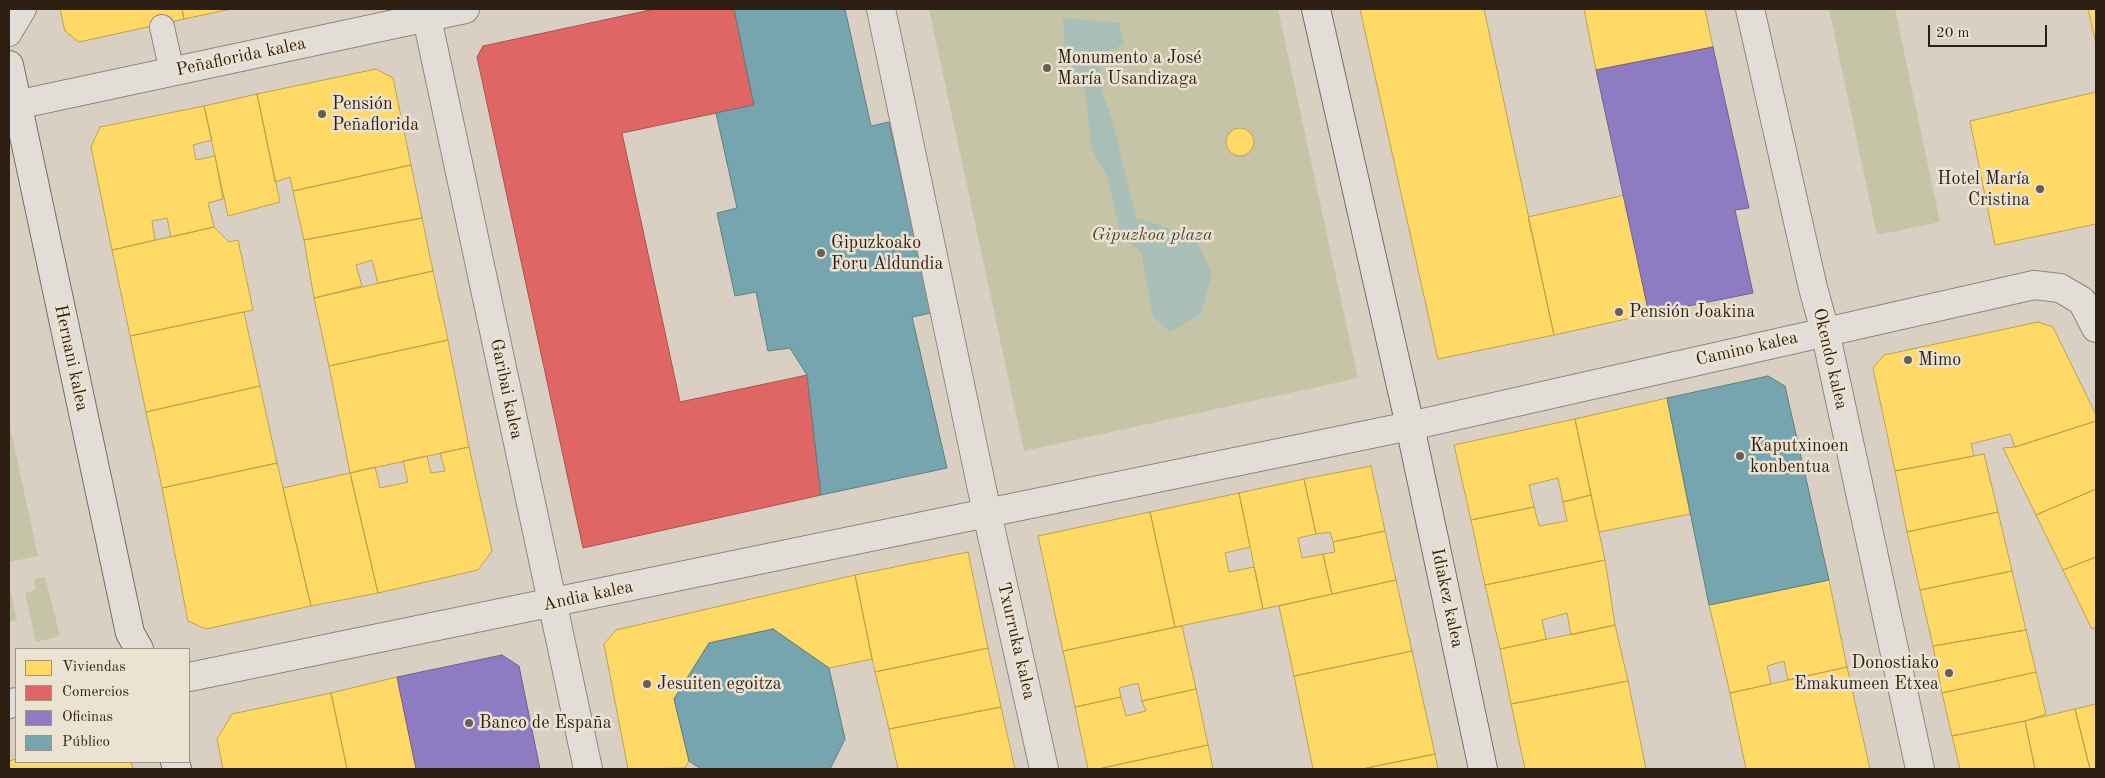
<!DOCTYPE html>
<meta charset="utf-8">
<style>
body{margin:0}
#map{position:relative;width:2105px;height:778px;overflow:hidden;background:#d9d0c3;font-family:"Old Standard TT",serif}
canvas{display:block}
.frame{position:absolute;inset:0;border:10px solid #2e1f14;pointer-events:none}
.legend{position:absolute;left:15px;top:648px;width:175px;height:115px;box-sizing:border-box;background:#ece2d2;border:1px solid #a09486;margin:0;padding:6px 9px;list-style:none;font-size:15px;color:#2e1f14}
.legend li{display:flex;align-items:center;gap:10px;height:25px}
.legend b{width:25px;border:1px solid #a09486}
.scale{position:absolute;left:1928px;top:25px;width:119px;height:22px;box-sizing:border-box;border:2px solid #2e1f14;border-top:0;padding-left:6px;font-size:15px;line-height:18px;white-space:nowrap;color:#2e1f14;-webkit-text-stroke:4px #ece2d2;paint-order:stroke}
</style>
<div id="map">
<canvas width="2105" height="778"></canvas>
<div class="frame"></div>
<ul class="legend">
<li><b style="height:14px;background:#ffd966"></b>Viviendas</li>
<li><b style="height:14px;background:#e06666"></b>Comercios</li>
<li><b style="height:14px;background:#8e7cc3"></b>Oficinas</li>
<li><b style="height:14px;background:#76a5af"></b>Público</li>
</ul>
<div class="scale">20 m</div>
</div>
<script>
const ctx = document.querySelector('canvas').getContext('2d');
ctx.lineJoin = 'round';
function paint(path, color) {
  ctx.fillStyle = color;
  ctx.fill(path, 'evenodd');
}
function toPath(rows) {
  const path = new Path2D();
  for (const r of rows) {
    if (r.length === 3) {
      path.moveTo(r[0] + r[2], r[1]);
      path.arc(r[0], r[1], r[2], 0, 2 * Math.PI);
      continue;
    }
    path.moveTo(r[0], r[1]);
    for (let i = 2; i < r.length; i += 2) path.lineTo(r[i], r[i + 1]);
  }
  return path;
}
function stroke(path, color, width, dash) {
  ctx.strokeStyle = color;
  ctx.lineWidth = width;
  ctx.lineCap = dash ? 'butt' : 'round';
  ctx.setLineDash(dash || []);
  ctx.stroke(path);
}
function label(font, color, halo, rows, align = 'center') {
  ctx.font = font + ' "Old Standard TT",serif';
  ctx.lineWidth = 5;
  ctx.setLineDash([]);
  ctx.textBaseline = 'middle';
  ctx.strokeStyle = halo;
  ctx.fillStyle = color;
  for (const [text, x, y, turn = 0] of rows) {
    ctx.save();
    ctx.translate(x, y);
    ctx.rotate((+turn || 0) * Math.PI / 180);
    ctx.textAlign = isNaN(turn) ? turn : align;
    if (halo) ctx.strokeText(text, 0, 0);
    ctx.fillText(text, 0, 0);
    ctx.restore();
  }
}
paint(toPath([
 [929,9,1278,9,1358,378,1024,451],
 [1829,9,1895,9,1940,222,1877,235],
 [9,422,38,556,9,562],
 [45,577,60,636,36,642,25,593,36,590,34,579],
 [9,584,17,620,9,622]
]), '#c5c4a6');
paint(toPath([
 [1063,18,1119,23,1124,44,1100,56,1102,93,1112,119,1136,218,1160,225,1197,241,1212,273,1201,314,1170,332,1153,316,1141,251,1121,237,1108,178,1092,149,1085,91,1065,52]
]), '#a9beb7');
const homes = toPath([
 [60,9,182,9,184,19,79,42,65,31,60,9],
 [182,9,231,9,184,19,182,9],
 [1360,9,1484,9,1554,335,1438,359,1360,9],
 [1584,9,1705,9,1713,47,1596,70,1584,9],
 [2088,9,2096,9,2096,46,2096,44,2088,9],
 [376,69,393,78,411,165,293,191,290,177,275,182,257,94,376,69],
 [2096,92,2096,224,1995,245,1970,121,2096,92],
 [257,94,280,202,228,216,204,106,257,94],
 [204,106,212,140,193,145,196,160,215,156,223,199,208,203,214,227,171,237,167,218,152,221,155,240,112,250,91,147,100,127,204,106],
 [1240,142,14],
 [411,165,422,218,304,240,293,191,411,165],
 [1625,195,1649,314,1554,335,1528,217,1625,195],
 [422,218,433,271,378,283,372,260,356,265,362,286,314,298,304,240,422,218],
 [214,227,229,242,238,240,253,310,130,336,112,250,214,227],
 [433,271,448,340,329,366,314,298,433,271],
 [244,312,260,386,146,412,130,336,244,312],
 [2038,322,2053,327,2096,415,2096,421,2015,447,2010,434,1971,444,1974,456,1895,471,1873,368,1884,355,2038,322],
 [448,340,469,447,350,473,329,366,448,340],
 [260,386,277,463,162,488,146,412,260,386],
 [1667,398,1690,514,1599,532,1575,419,1667,398],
 [1575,419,1591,495,1563,502,1558,478,1529,485,1534,507,1471,520,1454,445,1575,419],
 [2096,421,2096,489,2036,515,2003,448,2015,447,2096,421],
 [469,447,492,551,478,570,378,593,350,473,375,467,380,488,408,482,403,461,427,456,431,473,445,471,440,453,469,447],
 [1984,454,1998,512,1907,532,1895,471,1984,454],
 [277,463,311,606,206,629,188,621,162,488,277,463],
 [1371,466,1385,531,1333,542,1330,532,1316,534,1304,479,1371,466],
 [350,473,378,593,311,606,283,488,350,473],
 [1304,479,1316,534,1298,538,1302,558,1323,554,1332,594,1263,609,1239,493,1304,479],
 [2096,489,2096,557,2063,570,2036,515,2096,489],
 [1239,493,1250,547,1225,553,1229,572,1254,567,1263,609,1175,627,1150,512,1239,493],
 [1591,495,1605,560,1485,585,1471,520,1534,507,1539,526,1567,521,1563,502,1591,495],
 [1150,512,1175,627,1063,651,1038,536,1150,512],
 [1998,512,2012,571,1920,590,1907,532,1998,512],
 [1385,531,1396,580,1332,594,1323,554,1335,552,1333,542,1385,531],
 [968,552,988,648,875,672,855,575,968,552],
 [2096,557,2096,627,2092,629,2063,570,2096,557],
 [1605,560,1615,625,1571,635,1567,613,1542,620,1546,639,1500,649,1485,585,1605,560],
 [2012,571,2026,630,1933,646,1920,590,2012,571],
 [855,575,872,659,829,668,773,629,709,643,674,699,689,761,685,768,628,769,604,644,616,630,855,575],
 [1396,580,1412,651,1294,676,1279,606,1396,580],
 [1829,580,1847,667,1788,680,1784,661,1767,666,1771,684,1730,693,1709,605,1829,580],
 [1615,625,1628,681,1511,704,1500,649,1615,625],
 [1182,626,1196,689,1142,701,1138,683,1119,688,1121,697,1075,707,1063,651,1182,626],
 [2026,630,2036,672,1942,693,1933,646,2026,630],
 [988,648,1001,707,889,729,875,672,988,648],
 [1412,651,1435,754,1362,769,1313,769,1294,676,1412,651],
 [1847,667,1870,769,1746,769,1730,693,1847,667],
 [2036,672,2046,714,2025,721,1952,736,1942,693,2036,672],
 [397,677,416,769,347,769,331,693,397,677],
 [1628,681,1646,769,1525,769,1511,704,1628,681],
 [1196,689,1208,745,1098,769,1088,769,1075,707,1121,697,1126,716,1146,711,1142,701,1196,689],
 [331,693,347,769,223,769,217,739,232,714,331,693],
 [2096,704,2096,769,2090,769,2075,709,2096,704],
 [1001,707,1015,769,898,769,889,729,1001,707],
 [2075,709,2090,769,2035,769,2025,721,2075,709],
 [2025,721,2035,769,1960,769,1952,736,2025,721],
 [1208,745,1213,769,1098,769,1208,745],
 [1435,754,1438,769,1362,769,1435,754],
 [16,759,16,762,131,762,133,769,10,769,9,761,16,759]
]);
paint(homes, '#ffd966');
stroke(homes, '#c0a14d', 1);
const shops = toPath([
 [655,9,734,9,754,105,622,133,680,402,807,375,821,495,583,548,477,57,483,46,655,9]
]);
paint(shops, '#e06666');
stroke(shops, '#ab514d', 1);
const offices = toPath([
 [1713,47,1749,208,1735,210,1753,293,1649,314,1596,70,1713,47],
 [502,655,519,666,540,769,416,769,397,677,502,655]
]);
paint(offices, '#8e7cc3');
stroke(offices, '#71608e', 1);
const public = toPath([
 [734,9,845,9,871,126,889,122,931,313,912,317,947,468,821,495,807,375,790,348,768,351,756,292,735,296,717,213,737,208,716,113,754,105,734,9],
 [1768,376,1785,386,1829,580,1709,605,1667,398,1768,376],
 [773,629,829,668,845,739,830,769,701,769,689,761,674,699,709,643,773,629]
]);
paint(public, '#76a5af');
stroke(public, '#607d80', 1);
const lane = toPath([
 [162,27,172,72],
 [9,34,24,9]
]);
const street = toPath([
 [425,9,588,769],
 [881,9,987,513,1044,769],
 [1750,9,1813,288,1825,331,1920,769],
 [16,105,465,9],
 [189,677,1410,426,2034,285,2060,288,2082,301,2096,328],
 [9,704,16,702]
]);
const secondary = toPath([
 [1316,9,1410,426,1483,769],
 [9,65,130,633,139,649],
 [175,762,177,769]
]);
stroke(lane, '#8f877f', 26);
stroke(street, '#8f877f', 30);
stroke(secondary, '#776f67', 30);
stroke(lane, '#e2ded7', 24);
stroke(street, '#e2ded7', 28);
stroke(secondary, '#e2ded7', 28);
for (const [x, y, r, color] of [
 [1047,68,5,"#6a5d51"],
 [322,114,5,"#6a5d51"],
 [2040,189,5,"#6a5d51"],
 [821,253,5,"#6a5d51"],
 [1619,312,5,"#6a5d51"],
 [1908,360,5,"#6a5d51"],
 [1740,456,5,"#6a5d51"],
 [1949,673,5,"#6a5d51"],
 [647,684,5,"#6a5d51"],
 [469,723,5,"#6a5d51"]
]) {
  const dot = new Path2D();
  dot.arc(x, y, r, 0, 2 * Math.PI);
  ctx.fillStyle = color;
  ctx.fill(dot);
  stroke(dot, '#ece2d2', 2);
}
label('18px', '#2e1f14', '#ece2d2', [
 ["Peñaflorida kalea",241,57,-12],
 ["Camino kalea",1747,349,-13],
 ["Hernani kalea",71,358,78],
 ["Okendo kalea",1830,359,77],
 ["Garibai kalea",506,389,78],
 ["Andia kalea",588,596,-12],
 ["Idiakez kalea",1447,598,78],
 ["Txurruka kalea",1016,641,77]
]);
label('18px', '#2e1f14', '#ece2d2', [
 ["Monumento a José",1057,58],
 ["María Usandizaga",1057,79],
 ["Pensión",332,104],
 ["Peñaflorida",332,125],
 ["Hotel María",2030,179,"right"],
 ["Cristina",2030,200,"right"],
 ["Gipuzkoako",831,243],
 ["Foru Aldundia",831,264],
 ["Pensión Joakina",1629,312],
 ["Mimo",1918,360],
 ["Kaputxinoen",1750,446],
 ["konbentua",1750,467],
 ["Donostiako",1939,663,"right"],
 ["Emakumeen Etxea",1939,684,"right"],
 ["Jesuiten egoitza",657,684],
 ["Banco de España",479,723]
], 'left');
label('italic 18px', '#504632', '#ece2d2', [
 ["Gipuzkoa plaza",1152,235]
]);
</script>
